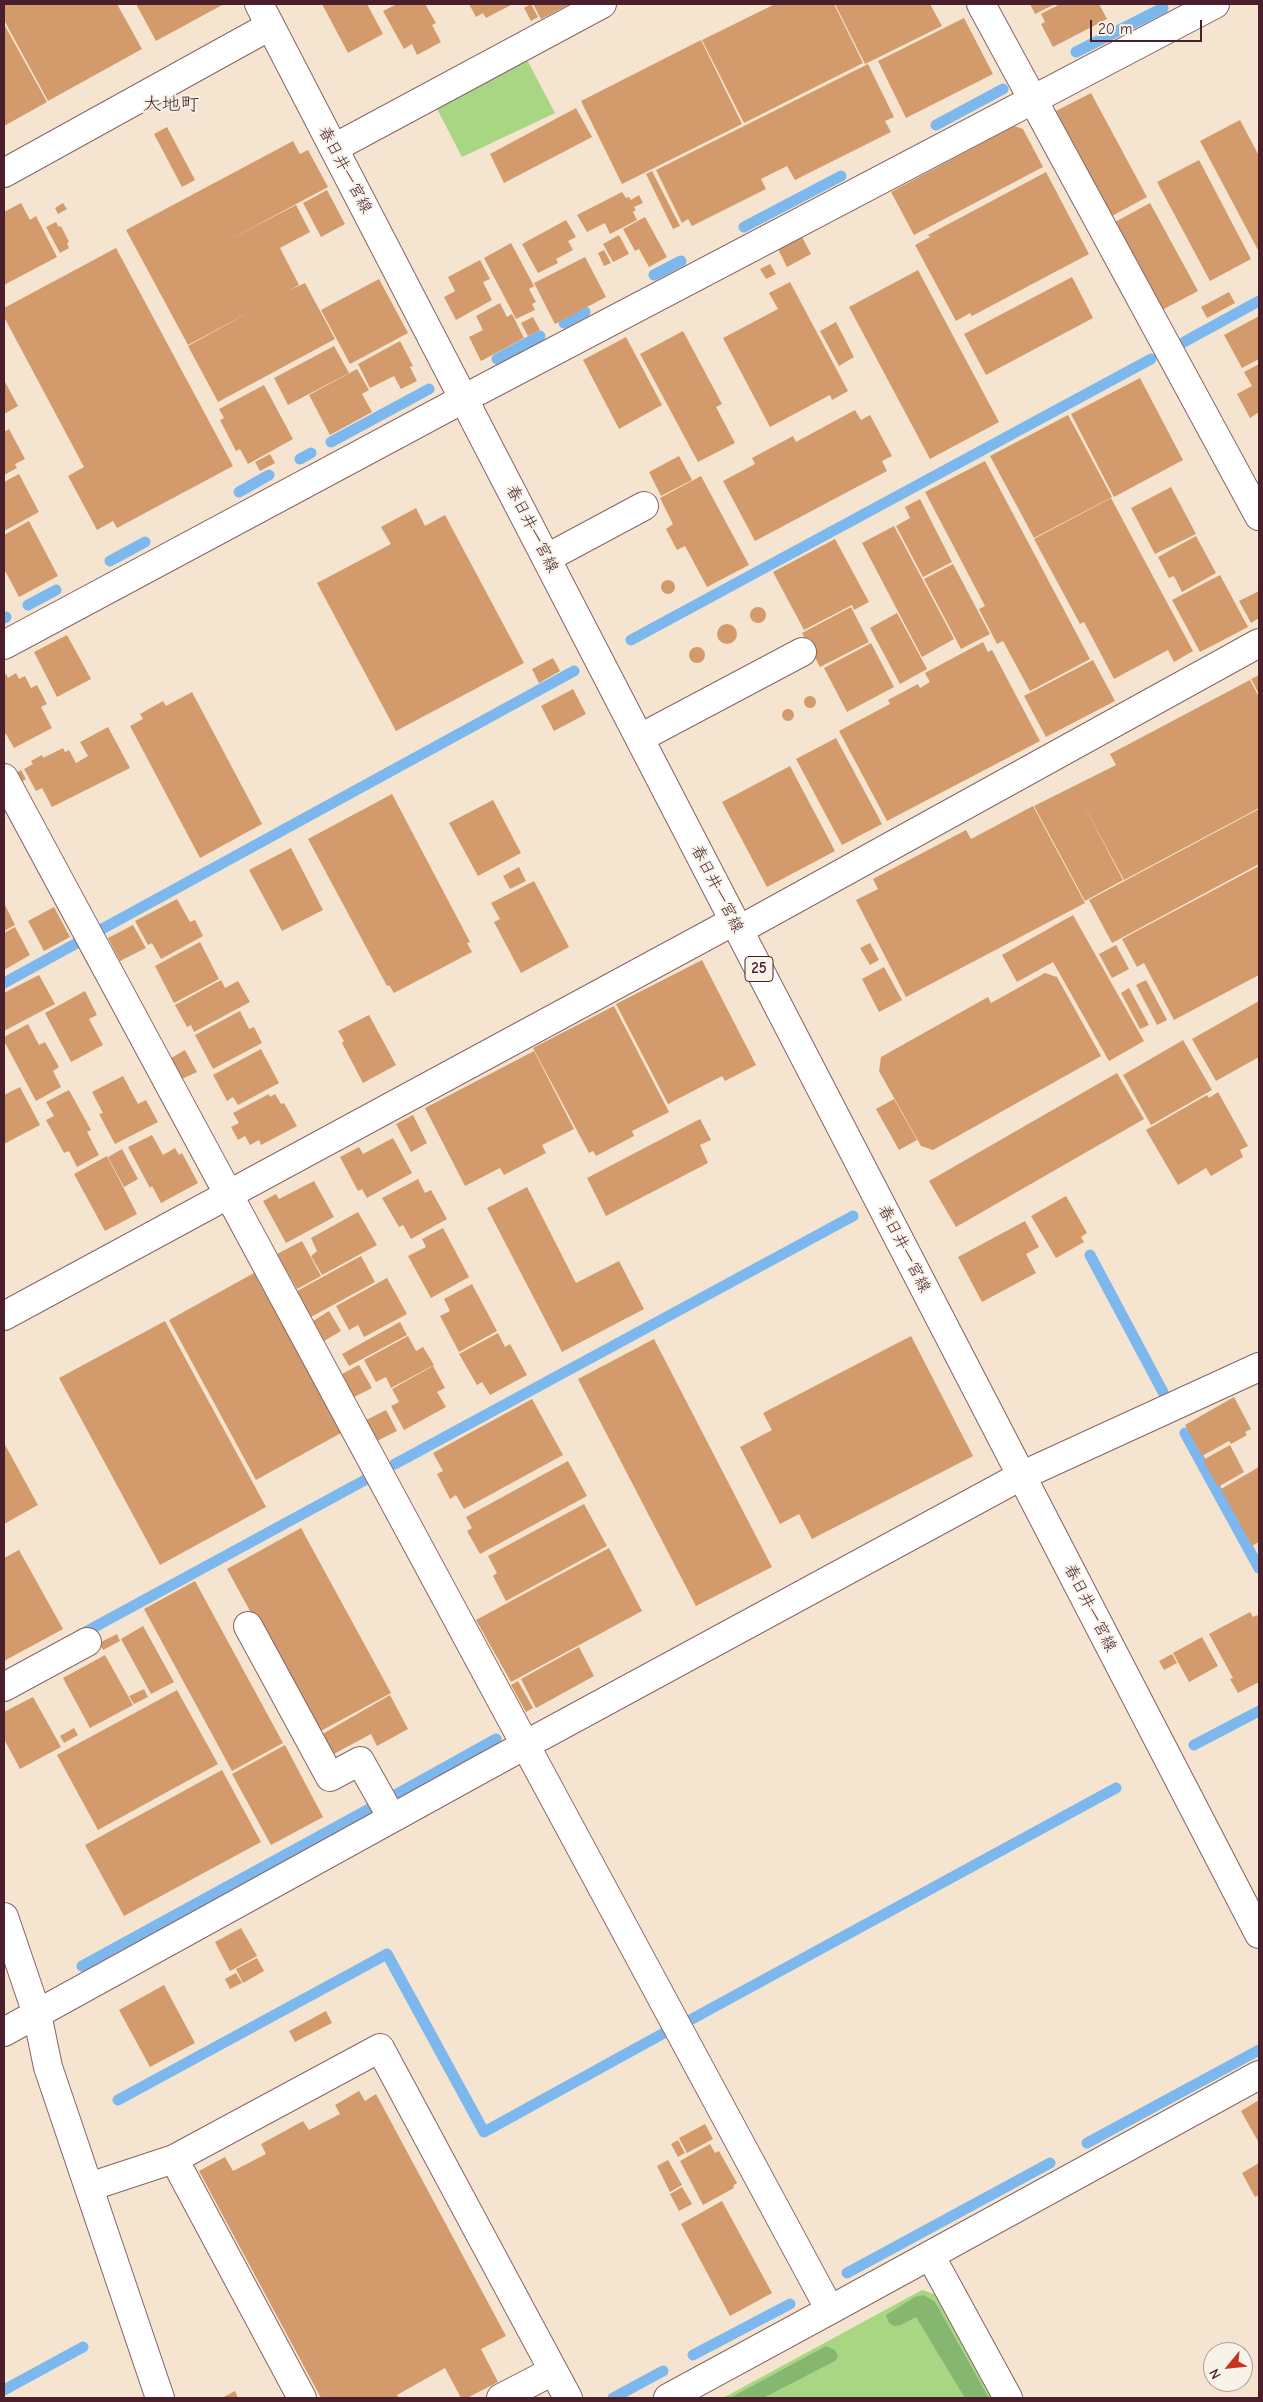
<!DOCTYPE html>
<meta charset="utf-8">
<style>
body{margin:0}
#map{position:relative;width:1263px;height:2402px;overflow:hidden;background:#f5e5d0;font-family:"Comic Neue",sans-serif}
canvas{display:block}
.frame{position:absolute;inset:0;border:5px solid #4a1f2b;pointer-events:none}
.north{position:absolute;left:1203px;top:2342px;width:50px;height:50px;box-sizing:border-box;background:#f7f3e8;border:1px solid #b29e9c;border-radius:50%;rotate:242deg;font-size:14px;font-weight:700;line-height:20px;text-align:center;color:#4a1f2b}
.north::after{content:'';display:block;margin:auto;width:18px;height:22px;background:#c8321e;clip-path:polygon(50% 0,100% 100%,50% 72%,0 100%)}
.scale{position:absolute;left:1090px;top:20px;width:112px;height:22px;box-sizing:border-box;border:2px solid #4a1f2b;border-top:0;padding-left:6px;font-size:15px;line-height:18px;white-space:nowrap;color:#4a1f2b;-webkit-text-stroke:4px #f7f3e8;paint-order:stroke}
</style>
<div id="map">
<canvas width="1263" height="2402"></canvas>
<div class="frame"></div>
<div class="north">N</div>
<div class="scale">20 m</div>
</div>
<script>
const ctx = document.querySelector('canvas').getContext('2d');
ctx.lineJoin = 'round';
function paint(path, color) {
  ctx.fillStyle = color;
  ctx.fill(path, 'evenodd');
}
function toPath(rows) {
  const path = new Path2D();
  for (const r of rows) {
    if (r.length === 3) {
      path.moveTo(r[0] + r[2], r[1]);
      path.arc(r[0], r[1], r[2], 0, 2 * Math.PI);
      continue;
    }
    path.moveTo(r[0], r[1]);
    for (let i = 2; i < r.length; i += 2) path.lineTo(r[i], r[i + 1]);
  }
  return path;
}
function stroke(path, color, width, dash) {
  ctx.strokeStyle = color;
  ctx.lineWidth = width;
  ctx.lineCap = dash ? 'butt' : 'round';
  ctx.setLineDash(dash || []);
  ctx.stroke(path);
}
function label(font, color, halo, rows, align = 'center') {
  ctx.font = font + ' "Comic Neue","Klee One",sans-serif';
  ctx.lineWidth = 4;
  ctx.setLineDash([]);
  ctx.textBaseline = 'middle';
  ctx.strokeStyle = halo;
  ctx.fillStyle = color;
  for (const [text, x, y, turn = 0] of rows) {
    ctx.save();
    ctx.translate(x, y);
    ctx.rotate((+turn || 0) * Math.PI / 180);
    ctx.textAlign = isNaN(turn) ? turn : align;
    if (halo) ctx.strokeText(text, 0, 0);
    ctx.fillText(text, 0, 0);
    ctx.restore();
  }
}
paint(toPath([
 [526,58,555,113,462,157,435,105],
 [922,2290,937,2295,994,2398,723,2398]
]), '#a8d683');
paint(toPath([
 [924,2295,935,2302,989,2398,965,2398,916,2317,901,2325,894,2326,889,2323,886,2315,915,2297],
 [826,2346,835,2350,838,2356,835,2361,763,2398,730,2398]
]), '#86b771');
stroke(toPath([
 [1076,52,1163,8],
 [936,125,1003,89],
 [744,227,841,176],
 [654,275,681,261],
 [564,323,585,312],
 [1184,342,1259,301],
 [497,359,540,336],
 [331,442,429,389],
 [300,459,311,453],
 [239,492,269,475],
 [110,561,145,542],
 [28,605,56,590],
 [4,618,6,617],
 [631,640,1151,359],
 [102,929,574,671],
 [4,983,77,943],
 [1090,1255,1163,1392],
 [1185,1433,1259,1568],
 [395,1464,853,1216],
 [78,1636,365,1480],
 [1194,1745,1259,1711],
 [397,1794,496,1739],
 [82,1966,369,1809],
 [692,2019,1116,1788],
 [118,2100,387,1954,484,2132,664,2033],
 [1087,2143,1259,2050],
 [847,2273,1050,2163],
 [693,2355,790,2304],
 [4,2390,83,2347],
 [613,2398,663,2371]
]), '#7cb8ee', 11);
paint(toPath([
 [4,4,117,4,142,49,48,101,4,20],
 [136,4,224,4,156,41],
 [322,4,367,4,383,34,348,53],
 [397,4,425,4,436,23,432,25,441,42,417,55,412,44,404,49,383,11],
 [469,4,513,4,486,18,483,13,476,17],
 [531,4,538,17,531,21,524,8],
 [533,4,570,4,541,19],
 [775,4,834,4,863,63,744,123,702,40],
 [835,4,930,4,942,26,865,64],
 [1030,4,1055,4,1035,14],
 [1060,4,1099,4,1107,19,1053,47,1041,24,1045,22,1041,14],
 [964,18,993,74,906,118,878,61],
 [4,24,47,102,4,126],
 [701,40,742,124,622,184,581,101],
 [868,64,894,117,885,121,891,132,795,180,787,166,761,179,766,189,692,226,688,219,682,223,656,170],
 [1091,93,1147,197,1112,216,1056,111],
 [576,108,592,137,504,183,490,154],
 [1240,120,1259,156,1259,252,1200,141],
 [1014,126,1023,129,1043,167,914,235,891,192],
 [167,127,195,180,182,187,154,134],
 [293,141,300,154,308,150,328,187,227,241,296,205,310,232,280,248,299,285,288,291,305,283,335,339,218,402,188,346,255,309,188,345,126,230],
 [1199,160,1251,259,1210,281,1157,182],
 [652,171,680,226,673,229,646,174],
 [1046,172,1089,254,972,316,970,313,956,321,915,245,930,237,928,235],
 [327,190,345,224,321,237,303,203],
 [622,192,626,198,629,197,631,200,639,195,643,203,634,207,636,210,633,212,637,220,610,234,605,223,587,232,577,215],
 [21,203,30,220,36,216,57,257,4,285,4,212],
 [63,203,67,209,58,214,55,208],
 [1150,203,1198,291,1162,310,1115,222],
 [645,217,667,257,649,267,639,249,635,251,623,229],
 [566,220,576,237,568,241,573,250,556,259,558,263,538,273,522,244],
 [56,222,59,227,61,226,69,242,67,243,69,248,60,253,46,227],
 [619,235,629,254,613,262,603,244],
 [802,237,811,254,787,267,778,249],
 [511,243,534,286,529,289,536,302,532,304,535,310,516,319,484,258],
 [116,248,233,466,117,528,113,521,97,530,68,476,84,467,4,317,4,308],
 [604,250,611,263,604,266,598,253],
 [585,257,606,297,555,324,534,283],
 [480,260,490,279,483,282,492,300,456,320,444,297,455,291,448,277],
 [770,264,776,274,766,279,760,269],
 [918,270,999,422,930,459,849,307],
 [1072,277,1093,318,986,375,964,334],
 [379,279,408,333,350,364,321,310],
 [790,282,848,391,832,400,830,395,770,427,723,338,778,309,769,293],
 [1229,292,1235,303,1207,318,1201,307],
 [500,303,507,317,512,314,524,338,481,361,469,337,483,330,476,316],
 [1259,316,1259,359,1242,368,1224,335],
 [533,317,540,330,528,336,521,323],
 [836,322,854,357,839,366,820,331],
 [683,331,722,404,716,407,735,443,698,462,640,354],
 [626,337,662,405,619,429,583,360],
 [400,341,413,366,410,367,417,381,401,389,394,376,370,388,358,364],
 [334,346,349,373,288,405,274,378],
 [1259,364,1259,412,1250,418,1237,394,1252,386,1244,372],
 [357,369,369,390,362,394,372,412,330,435,309,395],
 [1140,378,1183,460,1114,497,1071,414],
 [4,380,18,406,4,414],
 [264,385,293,439,248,464,240,449,236,451,220,420,224,418,219,409],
 [855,410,861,420,870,415,892,456,882,461,887,471,755,541,723,481,755,464,752,458,793,436,796,442],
 [1068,415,1112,497,1034,538,990,456],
 [9,429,25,459,15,464,17,468,4,475,4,432],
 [270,454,275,463,260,471,255,462],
 [679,456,692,480,661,496,649,472],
 [985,461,1090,659,1030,691,1003,641,997,644,979,609,985,606,925,492],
 [19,474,39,512,4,531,4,482],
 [701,476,749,565,707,587,685,546,677,550,666,529,673,524,660,498],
 [1171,487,1196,534,1155,554,1131,508],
 [1111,498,1193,651,1174,662,1168,650,1114,679,1084,622,1080,624,1034,539],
 [920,499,952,562,923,577,896,526,910,518,905,507],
 [416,508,425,526,445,515,524,663,396,731,317,583,391,544,381,527],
 [29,521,58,576,19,597,4,569,4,535],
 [894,526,954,639,922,657,862,543],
 [1196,536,1216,573,1182,592,1174,576,1169,578,1158,557],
 [835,539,869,602,854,610,852,605,804,630,773,572],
 [953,564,990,634,961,649,924,579],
 [1220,575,1248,627,1200,652,1172,600],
 [668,587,7],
 [1259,591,1259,618,1251,623,1239,601],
 [851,607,869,642,820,667,802,633],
 [758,615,8],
 [897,613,927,669,900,684,870,628],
 [727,634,10],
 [67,635,91,679,57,697,34,652],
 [983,642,988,652,992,650,1040,741,887,821,839,731,890,704,888,700,918,684,920,688,930,682,925,673],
 [871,643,894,687,847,712,824,668],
 [697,655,8],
 [553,658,560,671,539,683,532,669],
 [1093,660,1115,701,1046,737,1024,696],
 [16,673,19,679,25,676,31,688,37,685,47,704,41,707,52,728,14,748,6,734,4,735,4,675,6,674,8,678],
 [1259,675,1259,694,1251,679],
 [1250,680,1259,697,1259,808,1124,880,1081,800,1123,880,1085,901,1034,806,1116,765,1110,754],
 [573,689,586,714,554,731,541,706],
 [192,692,262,824,200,858,130,726,143,719,140,714,163,701,166,706],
 [810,702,6],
 [788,715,6],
 [108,727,130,768,52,807,42,788,36,791,24,769,33,764,31,761,42,755,43,758,63,748,65,752,69,750,76,763,88,756,80,742],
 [836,738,882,824,842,845,796,759],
 [790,766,835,851,767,887,722,802],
 [21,770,26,779,21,782,16,773],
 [392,794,470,942,467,943,472,952,394,993,389,985,387,986,308,839],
 [493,800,521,853,478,876,449,823],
 [1033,806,1085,903,906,997,856,900,878,889,873,879,966,830,971,839],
 [1259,809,1259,864,1112,943,1089,900],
 [291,848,323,910,282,931,249,870],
 [1259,866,1259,975,1174,1020,1144,963,1137,967,1122,939],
 [519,867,526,881,510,889,503,876],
 [534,881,569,947,521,973,494,922,500,919,491,903],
 [177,899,190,922,195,920,203,936,161,959,152,943,148,945,135,921],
 [4,903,15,925,4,931],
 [54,907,70,937,44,951,28,921],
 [1073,915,1144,1041,1109,1061,1053,962,1017,982,1002,955],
 [133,925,146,948,120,961,108,938],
 [15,927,30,955,4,970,4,933],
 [200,942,219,979,174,1003,155,966],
 [870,943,879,960,870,965,860,948],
 [1116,945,1129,969,1112,978,1099,954],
 [702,960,756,1065,725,1081,722,1076,668,1104,616,1004],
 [884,967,902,1000,879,1012,862,979],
 [1045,973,1057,977,1101,1056,933,1150,921,1146,879,1071,881,1057,988,997,991,1003],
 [39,975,55,1004,4,1031,4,993],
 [221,980,225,988,238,981,250,1002,194,1032,191,1025,187,1027,175,1005],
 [1146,980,1167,1020,1157,1025,1136,985],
 [1129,988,1149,1025,1140,1029,1121,993],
 [85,991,97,1015,89,1019,103,1045,71,1062,45,1013],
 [1259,1001,1259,1057,1216,1081,1192,1039],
 [614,1006,669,1112,632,1131,634,1136,596,1156,593,1151,589,1153,533,1048],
 [240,1011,249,1029,254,1027,262,1043,213,1069,195,1035],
 [369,1015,396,1065,363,1083,342,1043,344,1041,338,1031],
 [28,1024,39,1045,45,1042,59,1067,53,1071,61,1087,36,1101,4,1041,4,1037],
 [1183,1040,1212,1090,1151,1125,1123,1075],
 [261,1049,279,1083,238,1105,233,1097,227,1101,213,1075],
 [185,1050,197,1072,182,1079,171,1058],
 [534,1051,574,1129,542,1145,546,1153,504,1175,500,1168,465,1186,425,1108],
 [1117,1073,1144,1119,956,1227,929,1181],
 [123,1076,138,1104,146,1100,158,1122,115,1144,99,1114,103,1113,92,1092],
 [20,1087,40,1125,4,1144,4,1095],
 [69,1090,91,1130,87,1132,99,1155,77,1167,69,1151,64,1153,46,1120,54,1116,46,1102],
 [1218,1092,1248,1146,1240,1150,1243,1157,1211,1176,1206,1168,1178,1185,1146,1130,1207,1095,1209,1098],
 [269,1094,270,1097,275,1094,281,1104,284,1103,297,1126,261,1145,259,1140,250,1145,245,1136,238,1140,231,1127,239,1123,233,1113],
 [894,1099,917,1140,899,1150,876,1109],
 [413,1115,427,1143,411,1152,396,1124],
 [700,1119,711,1140,700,1145,708,1163,606,1216,587,1178],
 [152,1135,163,1155,175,1148,179,1155,182,1153,198,1183,161,1203,152,1186,150,1188,128,1147],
 [393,1138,412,1173,367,1198,362,1189,358,1191,340,1157,359,1147,363,1154],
 [122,1149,138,1179,124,1187,108,1157],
 [107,1156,137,1214,105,1231,74,1174],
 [418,1179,425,1193,431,1190,447,1219,411,1239,403,1225,399,1227,382,1198],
 [314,1181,334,1217,286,1243,263,1201,276,1194,279,1199],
 [527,1187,576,1283,619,1261,644,1309,562,1352,487,1208],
 [1066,1196,1087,1233,1081,1237,1084,1242,1056,1258,1031,1216],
 [358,1212,377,1245,322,1275,311,1256,317,1251,311,1238],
 [1025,1221,1039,1247,1026,1254,1036,1273,982,1302,958,1257],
 [443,1228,469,1277,431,1298,408,1256,426,1247,422,1239],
 [302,1241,321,1276,297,1289,277,1254],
 [361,1256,375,1282,311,1317,297,1291],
 [254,1273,341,1433,256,1480,169,1320],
 [387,1278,407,1314,364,1337,358,1325,349,1330,336,1306],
 [472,1284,497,1331,459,1352,440,1316,450,1311,444,1299],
 [329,1311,341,1331,324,1341,313,1321],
 [165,1321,266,1507,160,1565,59,1378],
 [400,1322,407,1335,349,1366,342,1354],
 [498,1333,505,1347,510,1344,527,1375,490,1395,482,1382,477,1385,459,1354],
 [408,1336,416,1351,423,1347,434,1365,391,1388,386,1377,376,1382,364,1360],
 [911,1336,973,1456,812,1539,799,1514,780,1524,740,1447,772,1430,763,1413],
 [654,1339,772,1567,696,1606,578,1379],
 [359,1365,372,1388,354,1397,342,1374],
 [433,1366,445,1388,437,1392,446,1407,404,1430,391,1406,399,1402,392,1389],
 [1234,1397,1251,1429,1245,1432,1247,1435,1231,1444,1229,1441,1202,1456,1185,1425],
 [532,1399,563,1455,464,1509,456,1495,450,1499,437,1474,443,1471,433,1453],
 [386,1410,397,1431,377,1441,366,1420],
 [4,1443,38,1505,4,1524],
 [1230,1445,1244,1472,1218,1487,1203,1460],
 [568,1461,587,1496,480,1554,467,1531,472,1528,466,1517],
 [1259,1467,1259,1542,1252,1546,1221,1489],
 [584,1504,607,1546,506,1601,493,1576,497,1573,488,1556],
 [301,1528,391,1693,317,1733,227,1569],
 [609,1548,642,1611,511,1682,476,1620],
 [19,1550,63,1629,4,1661,4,1558],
 [195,1581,283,1743,232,1771,144,1609],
 [1250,1612,1253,1617,1257,1615,1259,1620,1259,1682,1238,1693,1230,1679,1233,1678,1209,1634],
 [143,1626,174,1682,151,1694,121,1639],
 [117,1634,120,1641,103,1650,99,1643],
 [1202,1637,1218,1666,1189,1682,1173,1653],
 [579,1647,594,1676,536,1708,521,1679],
 [1172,1654,1177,1663,1164,1670,1159,1661],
 [105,1655,133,1705,90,1728,63,1678],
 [518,1681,533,1708,526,1712,511,1685],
 [144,1689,148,1697,134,1704,129,1696],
 [177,1690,218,1764,98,1830,57,1755],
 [390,1695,408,1729,377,1746,371,1734,330,1756,319,1736],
 [33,1697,61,1747,20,1769,4,1739,4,1712],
 [74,1728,78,1735,64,1743,60,1736],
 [285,1745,323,1817,271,1845,232,1774],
 [222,1770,261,1842,124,1916,85,1845],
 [241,1928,257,1956,230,1971,215,1942],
 [257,1958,264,1971,243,1983,236,1969],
 [236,1973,242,1983,230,1989,225,1979],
 [164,1985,195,2043,150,2067,119,2010],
 [326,2011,332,2023,295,2042,289,2031],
 [359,2091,365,2101,376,2094,506,2336,481,2349,498,2382,467,2398,461,2398,445,2368,397,2395,399,2398,321,2398,199,2171,225,2157,233,2171,266,2154,261,2144,303,2121,309,2130,340,2114,335,2105],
 [1259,2100,1259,2143,1241,2111],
 [705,2124,713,2139,687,2153,679,2138],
 [678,2140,685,2153,678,2157,671,2144],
 [710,2144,715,2153,719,2151,737,2183,733,2186,734,2188,703,2205,680,2161],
 [668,2160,682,2185,670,2192,657,2166],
 [1259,2163,1259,2195,1255,2197,1242,2173],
 [682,2187,692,2204,679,2211,670,2194],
 [722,2201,772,2293,730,2316,681,2224],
 [235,2391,238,2398,222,2398]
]), '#d39b6b');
const minor = toPath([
 [981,4,1259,516],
 [334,148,602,4],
 [4,173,270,26],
 [547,558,644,506],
 [4,645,465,398,1215,4],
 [640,738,802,652],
 [4,778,830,2310,1259,2075],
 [739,930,1259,643],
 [4,1316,734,921],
 [248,1626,330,1777,360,1761,392,1818],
 [4,1687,87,1642],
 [4,1917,37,2014,48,2067,160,2398],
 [4,2032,525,1745,1021,1476,1259,1367],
 [174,2159,302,2398],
 [89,2187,174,2159,380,2048,568,2398],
 [930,2255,1008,2398],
 [501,2398,553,2371],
 [668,2398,830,2310]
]);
const major = toPath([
 [259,4,1259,1934]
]);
stroke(minor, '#866465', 30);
stroke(major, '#866465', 30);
stroke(minor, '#fff', 28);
stroke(major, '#fff', 28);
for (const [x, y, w] of [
 [759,969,28]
]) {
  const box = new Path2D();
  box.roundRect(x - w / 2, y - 12.5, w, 25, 4);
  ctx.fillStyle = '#f7f3e8';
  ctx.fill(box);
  stroke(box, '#4a1f2b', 1);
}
label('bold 15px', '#4a1f2b', null, [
 ["25",759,969]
]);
label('16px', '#4a1f2b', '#f7f3e8', [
 ["春日井一宮線",345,170,62],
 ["春日井一宮線",532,529,63],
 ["春日井一宮線",717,889,63],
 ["春日井一宮線",904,1249,63],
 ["春日井一宮線",1090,1608,63]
]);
label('19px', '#4a1f2b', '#f7f3e8', [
 ["大地町",171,105]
]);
</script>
